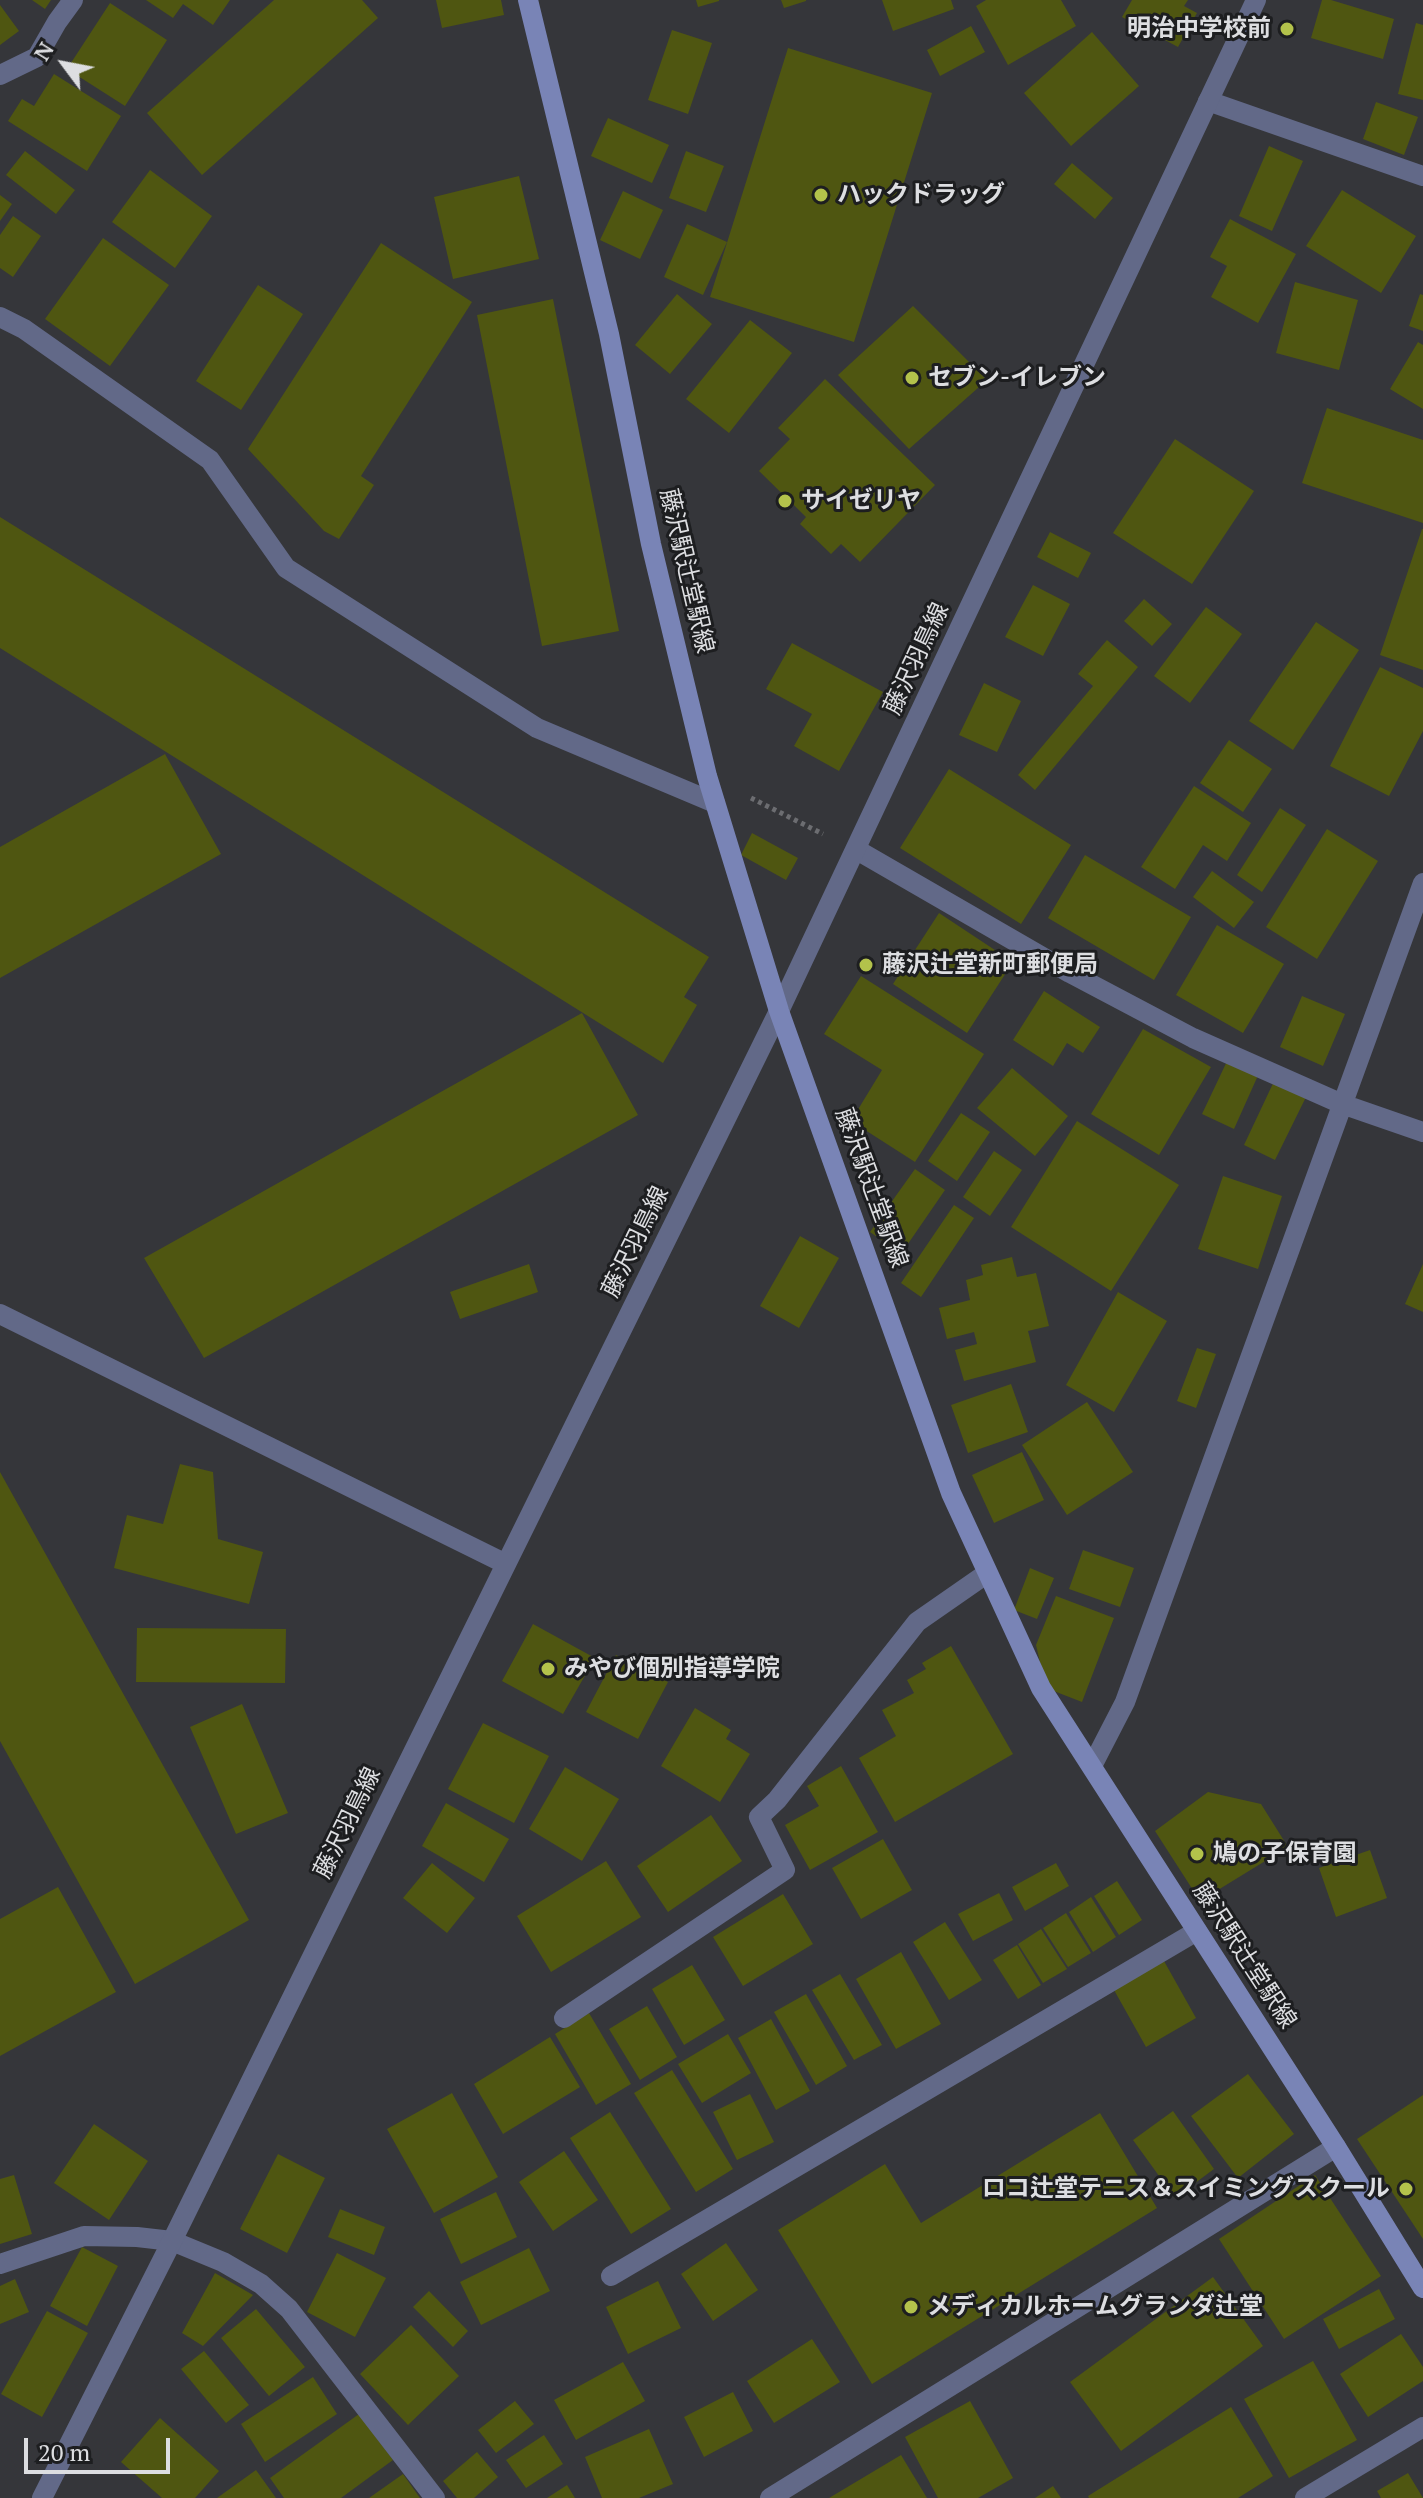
<!DOCTYPE html>
<meta charset="utf-8">
<style>
body{margin:0}
#map{position:relative;width:1423px;height:2498px;overflow:hidden;background:#35363a;font-family:"PT Serif",serif}
canvas{display:block}
.north{position:absolute;left:24px;top:24px;width:80px;height:80px;-webkit-text-stroke:6px #1d1e20;paint-order:stroke;rotate:302deg;font-size:22px;font-weight:700;line-height:32px;text-align:center;color:#dddee1}
.north::after{content:'';display:block;margin:auto;width:28px;height:36px;background:#dddee1;clip-path:polygon(50% 0,100% 100%,50% 72%,0 100%)}
.scale{position:absolute;left:24px;top:2438px;width:146px;height:36px;box-sizing:border-box;border:4px solid #dddee1;border-top:0;padding-left:10px;font-size:24px;line-height:28px;white-space:nowrap;color:#dddee1;-webkit-text-stroke:6px #1d1e20;paint-order:stroke}
</style>
<div id="map">
<canvas width="1423" height="2498"></canvas>
<div class="north">N</div>
<div class="scale">20 m</div>
</div>
<script>
const ctx = document.querySelector('canvas').getContext('2d');
ctx.lineJoin = 'round';
function paint(path, color) {
  ctx.fillStyle = color;
  ctx.fill(path, 'evenodd');
}
function toPath(rows) {
  const path = new Path2D();
  for (const r of rows) {
    path.moveTo(r[0], r[1]);
    for (let i = 2; i < r.length; i += 2) path.lineTo(r[i], r[i + 1]);
  }
  return path;
}
function stroke(path, color, width, dash) {
  ctx.strokeStyle = color;
  ctx.lineWidth = width;
  ctx.lineCap = dash ? 'butt' : 'round';
  ctx.setLineDash(dash || []);
  ctx.stroke(path);
}
function label(font, color, halo, rows, align = 'center') {
  ctx.font = font + ' "PT Serif","Noto Sans JP",serif';
  ctx.lineWidth = 6;
  ctx.setLineDash([]);
  ctx.textBaseline = 'middle';
  ctx.strokeStyle = halo;
  ctx.fillStyle = color;
  for (const [text, x, y, turn = 0] of rows) {
    ctx.save();
    ctx.translate(x, y);
    ctx.rotate((+turn || 0) * Math.PI / 180);
    ctx.textAlign = isNaN(turn) ? turn : align;
    if (halo) ctx.strokeText(text, 0, 0);
    ctx.fillText(text, 0, 0);
    ctx.restore();
  }
}
paint(toPath([
 [32,0,51,0,45,9],
 [146,0,230,0,213,25,183,4,173,18],
 [274,0,362,0,378,18,202,175,147,113],
 [436,0,501,0,504,15,442,28],
 [696,0,719,0,719,1,698,7],
 [781,0,806,0,806,1,784,8],
 [882,0,951,0,954,9,893,31],
 [986,0,1061,0,1076,26,1008,65,976,6],
 [1132,0,1188,0,1184,6,1197,13,1178,47,1122,17],
 [1322,0,1331,0,1394,19,1383,59,1311,38],
 [110,3,167,40,125,106,67,69],
 [0,5,19,31,0,45],
 [1416,23,1423,25,1423,100,1398,94],
 [971,26,985,52,940,76,927,50],
 [672,30,712,43,688,114,648,100],
 [1092,32,1139,86,1071,146,1024,93],
 [788,48,932,93,854,342,710,297],
 [54,74,121,116,87,171,8,121,22,99,34,106],
 [1376,102,1418,117,1404,155,1363,139],
 [608,118,669,145,652,183,591,156],
 [1269,146,1303,161,1272,231,1239,216],
 [25,151,75,190,56,214,6,175],
 [686,151,724,166,706,212,669,198],
 [1072,163,1113,198,1095,219,1054,184],
 [150,170,212,216,175,268,112,222],
 [519,176,539,259,453,279,434,197],
 [1342,190,1416,236,1381,293,1306,246],
 [623,191,663,210,640,259,600,240],
 [0,195,12,204,0,221],
 [13,216,41,236,13,277,0,268,0,235],
 [1230,219,1296,254,1258,323,1211,297,1227,266,1210,257],
 [687,224,727,242,703,295,664,277],
 [103,238,169,285,110,366,45,319],
 [381,243,472,302,361,476,374,485,339,539,324,531,248,449],
 [1295,282,1358,300,1339,370,1276,353],
 [258,285,303,314,241,410,196,381],
 [677,294,712,324,670,374,635,345],
 [1420,294,1423,295,1423,331,1409,326],
 [553,299,619,631,542,646,477,315],
 [913,306,987,380,909,449,838,375],
 [750,320,792,353,729,433,686,399],
 [1418,342,1423,345,1423,409,1390,389],
 [825,379,935,485,860,562,841,544,831,554,800,524,806,517,759,471,790,439,778,428],
 [1327,408,1423,440,1423,523,1302,483],
 [1175,439,1254,491,1192,584,1113,533],
 [0,517,709,957,684,997,697,1005,663,1063,0,648],
 [1422,529,1423,529,1423,670,1380,655],
 [1050,532,1091,553,1078,578,1037,557],
 [1033,585,1070,604,1043,656,1005,637],
 [1144,599,1172,624,1152,646,1124,621],
 [1206,607,1242,634,1190,703,1154,676],
 [1316,622,1359,650,1293,750,1249,721],
 [1107,640,1138,667,1035,790,1018,775,1093,686,1078,674],
 [792,643,883,692,839,771,794,746,812,714,766,689],
 [1380,667,1423,688,1423,731,1389,796,1330,766],
 [984,683,1021,701,997,752,959,735],
 [1229,740,1272,769,1243,812,1200,783],
 [165,754,221,854,0,978,0,847],
 [949,769,1071,845,1021,924,900,848],
 [1194,786,1251,823,1227,861,1203,845,1175,889,1141,867],
 [1280,808,1306,825,1262,892,1237,875],
 [1327,829,1378,861,1317,959,1266,927],
 [752,833,798,858,786,880,741,855],
 [1085,855,1191,917,1154,980,1048,918],
 [1212,871,1254,902,1234,928,1193,897],
 [939,913,1013,962,967,1033,893,984],
 [1217,925,1284,964,1243,1033,1176,995],
 [861,976,984,1054,915,1162,851,1121,882,1070,824,1034],
 [1044,991,1100,1027,1083,1053,1067,1043,1053,1066,1013,1040],
 [1302,996,1345,1014,1323,1066,1280,1047],
 [582,1013,638,1115,204,1358,144,1258],
 [1143,1029,1211,1067,1159,1155,1091,1114],
 [1229,1057,1260,1071,1234,1129,1202,1114],
 [1012,1068,1068,1116,1035,1156,977,1108],
 [1276,1077,1308,1093,1275,1160,1244,1145],
 [961,1113,990,1132,957,1181,928,1161],
 [1077,1121,1179,1185,1111,1291,1011,1227],
 [994,1151,1022,1170,990,1216,963,1197],
 [915,1169,945,1190,901,1254,870,1232],
 [1223,1176,1282,1196,1258,1269,1198,1249],
 [954,1205,974,1218,921,1297,901,1283],
 [800,1236,839,1258,799,1328,760,1306],
 [1012,1257,1017,1277,1036,1273,1049,1326,1028,1331,1036,1362,964,1381,955,1350,977,1344,974,1332,947,1339,939,1308,970,1300,966,1280,983,1275,981,1265],
 [529,1264,538,1292,460,1319,450,1292],
 [1423,1264,1423,1312,1405,1304],
 [1118,1292,1167,1321,1114,1412,1066,1385],
 [1197,1348,1216,1354,1196,1408,1177,1401],
 [1011,1384,1028,1432,968,1453,951,1405],
 [1087,1402,1133,1472,1067,1515,1022,1445],
 [1022,1452,1044,1500,994,1523,972,1475],
 [180,1464,213,1472,218,1539,263,1552,249,1604,114,1568,127,1515,163,1524],
 [0,1472,249,1920,135,1984,0,1741],
 [1083,1550,1134,1568,1120,1607,1069,1589],
 [1030,1568,1054,1578,1037,1619,1014,1610],
 [1056,1596,1114,1618,1082,1702,1046,1688,1036,1645],
 [533,1624,595,1658,563,1714,502,1681],
 [137,1628,286,1629,285,1683,136,1682],
 [951,1646,1013,1754,895,1822,859,1758,896,1736,882,1710,914,1693,907,1680,926,1669,922,1663],
 [616,1655,668,1682,638,1739,586,1712],
 [242,1704,288,1813,236,1834,190,1727],
 [695,1708,731,1730,726,1739,750,1754,720,1802,661,1766],
 [483,1723,549,1756,514,1823,448,1789],
 [841,1766,878,1832,810,1870,785,1825,819,1806,807,1786],
 [565,1767,619,1799,582,1861,529,1829],
 [1208,1792,1261,1804,1288,1847,1200,1901,1155,1831],
 [446,1803,509,1839,484,1882,422,1846],
 [711,1815,742,1861,668,1912,637,1866],
 [883,1839,912,1890,861,1919,832,1868],
 [1370,1850,1387,1898,1336,1917,1319,1868],
 [606,1861,641,1917,551,1972,517,1916],
 [432,1863,475,1898,447,1933,403,1898],
 [1056,1863,1069,1886,1025,1911,1012,1887],
 [1117,1881,1142,1920,1119,1935,1094,1896],
 [58,1887,116,1992,0,2056,0,1919],
 [999,1893,1013,1920,973,1941,958,1914],
 [783,1894,813,1944,743,1986,713,1937],
 [1091,1897,1116,1937,1093,1952,1069,1912],
 [1066,1913,1091,1953,1068,1967,1043,1928],
 [945,1922,982,1980,949,2000,913,1942],
 [1041,1929,1067,1969,1043,1983,1018,1944],
 [1017,1945,1041,1985,1018,1999,993,1960],
 [901,1952,941,2024,896,2049,856,1979],
 [1164,1961,1196,2018,1146,2047,1114,1990],
 [692,1965,725,2020,684,2045,652,1989],
 [840,1974,882,2045,854,2060,812,1990],
 [806,1994,847,2066,816,2085,774,2012],
 [647,2006,677,2057,640,2080,609,2029],
 [589,2013,631,2084,596,2105,555,2034],
 [771,2019,810,2091,776,2110,738,2038],
 [728,2034,751,2073,702,2103,678,2064],
 [550,2037,580,2087,503,2134,474,2084],
 [672,2070,733,2169,696,2192,634,2093],
 [1248,2074,1294,2134,1238,2178,1191,2116],
 [452,2093,498,2177,434,2213,387,2129],
 [750,2094,774,2142,737,2160,713,2112],
 [1423,2095,1423,2239,1357,2139],
 [1173,2111,1214,2169,1175,2198,1133,2140],
 [610,2112,671,2209,631,2234,570,2138],
 [1100,2113,1157,2208,872,2384,778,2230,885,2164,921,2223],
 [94,2124,148,2161,109,2220,54,2183],
 [564,2151,598,2200,553,2231,519,2182],
 [278,2154,325,2178,287,2253,240,2229],
 [14,2175,32,2234,0,2244,0,2179],
 [1315,2175,1381,2276,1284,2339,1219,2239],
 [496,2192,517,2237,461,2264,440,2219],
 [340,2209,385,2227,374,2255,328,2237],
 [726,2243,758,2290,713,2321,681,2274],
 [82,2247,118,2266,87,2326,50,2306],
 [529,2248,550,2291,481,2325,460,2282],
 [337,2253,386,2278,355,2337,307,2312],
 [215,2273,253,2295,203,2346,182,2333],
 [1213,2277,1263,2346,1121,2451,1070,2382],
 [15,2279,29,2312,0,2324,0,2286],
 [658,2281,681,2328,628,2354,606,2307],
 [1379,2289,1395,2319,1339,2349,1323,2319],
 [429,2291,468,2331,453,2347,413,2307],
 [256,2309,305,2367,269,2396,221,2338],
 [47,2311,88,2333,42,2417,1,2394],
 [411,2325,459,2376,408,2425,360,2374],
 [1401,2334,1423,2367,1423,2381,1368,2417,1340,2374],
 [812,2339,840,2382,774,2423,747,2381],
 [204,2351,249,2405,226,2423,181,2369],
 [1313,2361,1357,2440,1289,2478,1244,2399],
 [623,2362,645,2401,576,2440,554,2400],
 [313,2377,337,2414,265,2462,241,2424],
 [733,2392,753,2431,704,2457,684,2417],
 [515,2401,534,2424,496,2453,478,2430],
 [970,2401,1013,2478,978,2498,938,2498,905,2437],
 [1231,2407,1273,2476,1238,2498,1089,2498,1088,2496],
 [359,2414,393,2460,341,2498,284,2498,270,2478],
 [160,2418,219,2471,195,2498,162,2498,121,2462],
 [649,2429,673,2484,639,2498,602,2498,585,2457],
 [544,2435,563,2464,526,2488,506,2460],
 [477,2452,498,2477,474,2498,457,2498,443,2481],
 [901,2455,927,2498,829,2498],
 [256,2470,276,2498,217,2498],
 [1408,2473,1423,2498,1381,2498,1377,2491],
 [403,2474,420,2498,369,2498],
 [567,2485,575,2498,547,2498],
 [1053,2486,1061,2498,1035,2498]
]), '#4f5611');
stroke(toPath([
 [751,798,823,834]
]), '#6c6d71', 5, [4, 4]);
stroke(toPath([
 [0,75,37,57,57,22,73,0],
 [564,2018,785,1870,759,1817,777,1800,917,1622,986,1574],
 [0,2264,84,2236,137,2237,172,2241,223,2262,261,2284,289,2309,435,2498],
 [611,2276,1197,1931],
 [770,2498,1336,2147],
 [1305,2498,1423,2427]
]), '#626988', 20);
stroke(toPath([
 [1208,101,1423,176],
 [0,317,24,329,210,460,286,568,537,728,715,803],
 [857,850,1070,973,1193,1038,1342,1104,1423,1132],
 [1092,1766,1125,1702,1423,883]
]), '#626988', 20);
stroke(toPath([
 [0,1314,506,1564],
 [42,2498,172,2241,779,1011,1256,0]
]), '#626988', 20);
stroke(toPath([
 [528,0,609,334,651,544,707,776,779,1011,951,1493,1041,1688,1336,2147,1423,2288]
]), '#7984b6', 20);
for (const [x, y, r, color] of [
 [1287,29,8,"#b3c24b"],
 [821,195,8,"#b3c24b"],
 [912,378,8,"#b3c24b"],
 [785,501,8,"#b3c24b"],
 [866,965,8,"#b3c24b"],
 [548,1669,8,"#b3c24b"],
 [1197,1854,8,"#b3c24b"],
 [1406,2189,8,"#b3c24b"],
 [911,2307,8,"#b3c24b"]
]) {
  const dot = new Path2D();
  dot.arc(x, y, r, 0, 2 * Math.PI);
  ctx.fillStyle = color;
  ctx.fill(dot);
  stroke(dot, '#1d1e20', 3);
}
label('bold 24px', '#dddee1', '#1d1e20', [
 ["明治中学校前",1271,29,"right"],
 ["ハックドラッグ",837,195],
 ["セブン-イレブン",928,378],
 ["サイゼリヤ",801,501],
 ["藤沢辻堂新町郵便局",882,965],
 ["みやび個別指導学院",564,1669],
 ["鳩の子保育園",1213,1854],
 ["ロコ辻堂テニス＆スイミングスクール",1390,2189,"right"],
 ["メディカルホームグランダ辻堂",927,2307]
], 'left');
label('24px', '#dddee1', '#1d1e20', [
 ["藤沢駅辻堂駅線",686,571,77],
 ["藤沢羽鳥線",917,659,-65],
 ["藤沢駅辻堂駅線",871,1188,70],
 ["藤沢羽鳥線",636,1242,-64],
 ["藤沢羽鳥線",348,1823,-64],
 ["藤沢駅辻堂駅線",1244,1956,57]
]);
</script>
